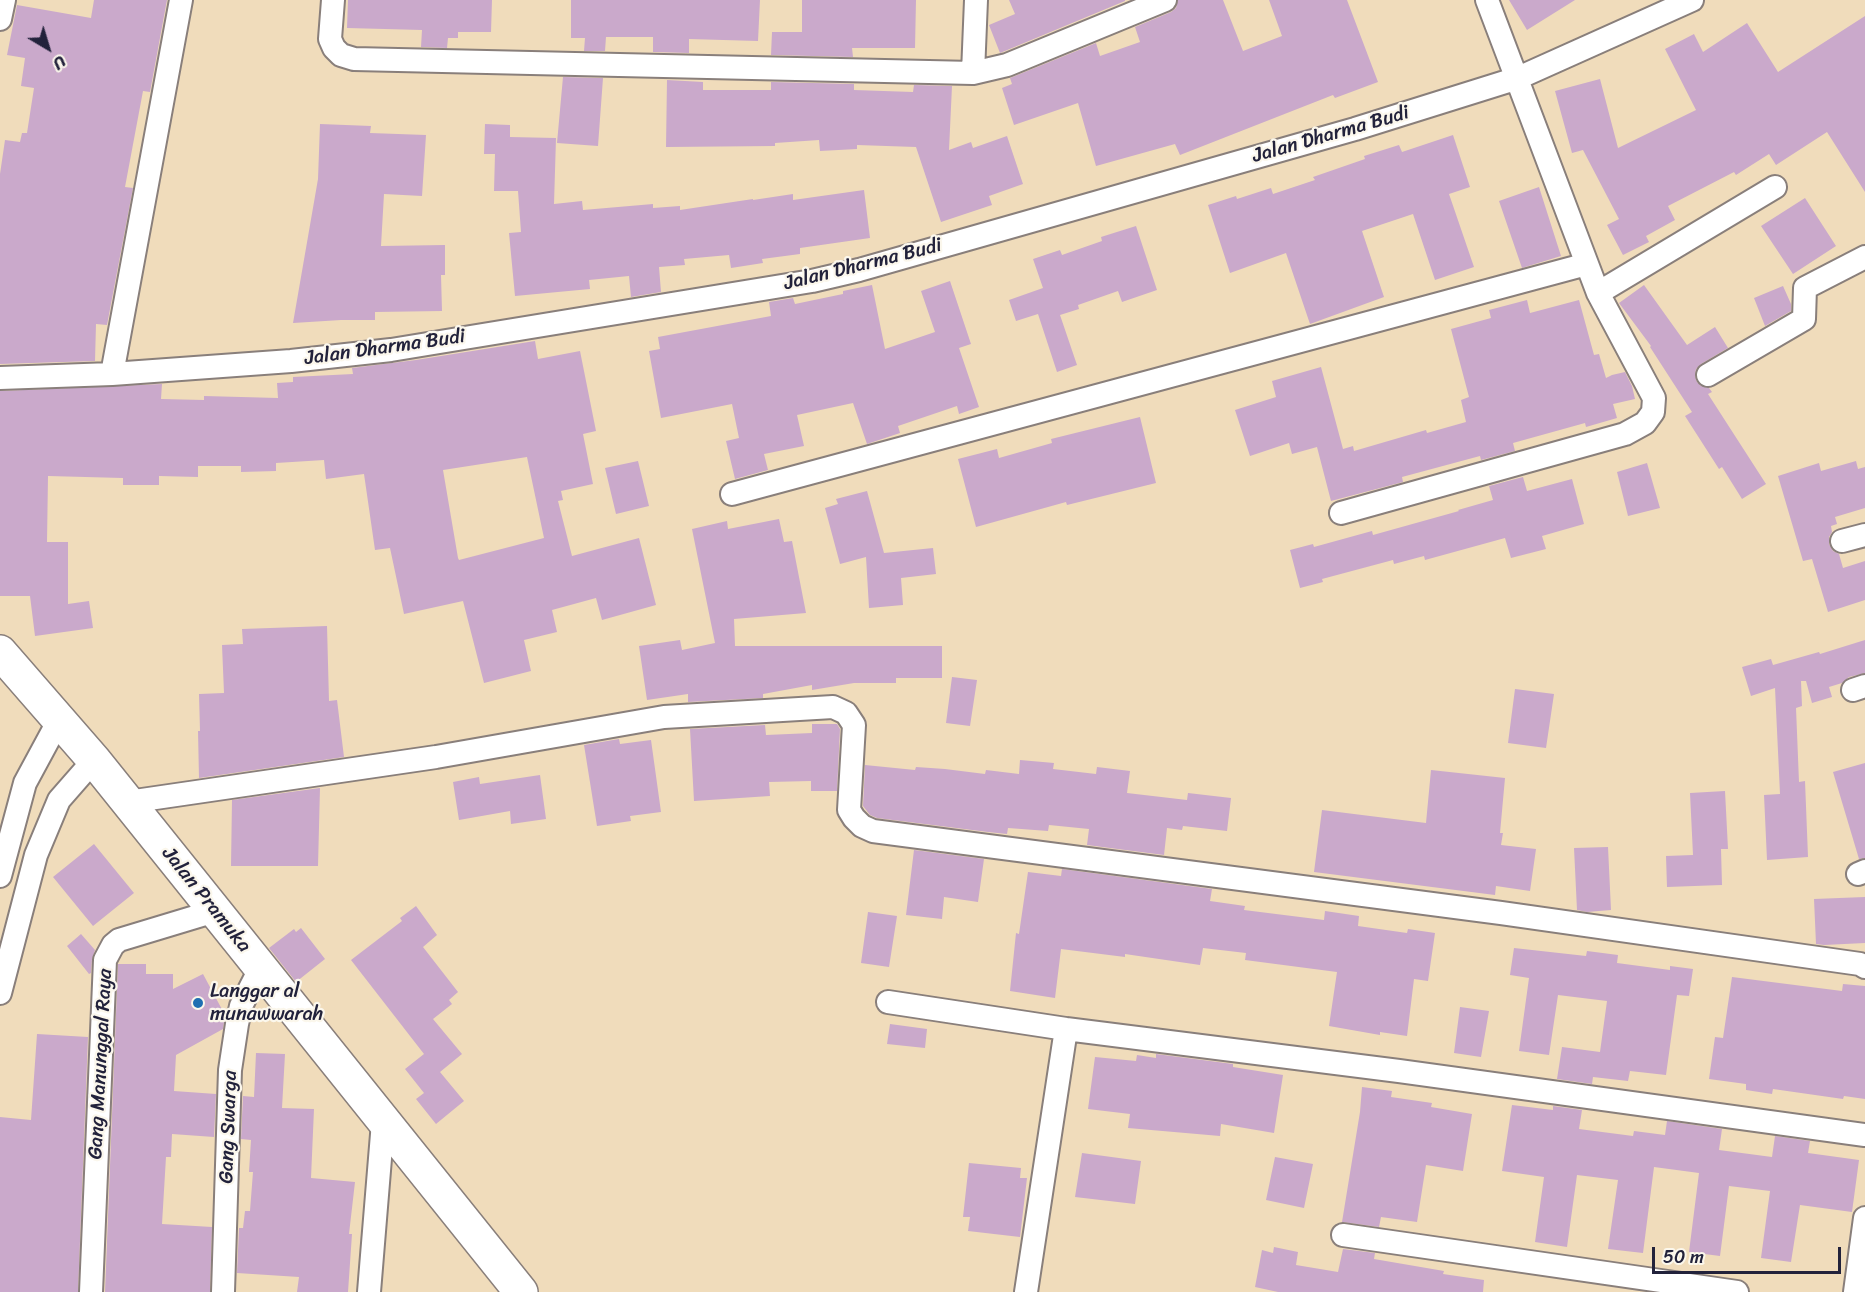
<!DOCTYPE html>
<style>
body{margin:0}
#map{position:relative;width:1865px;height:1292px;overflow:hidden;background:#f0dcbb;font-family:Sriracha,sans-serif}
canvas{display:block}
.north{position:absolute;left:18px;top:18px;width:60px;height:60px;-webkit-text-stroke:4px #fbf7ec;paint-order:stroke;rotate:142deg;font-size:16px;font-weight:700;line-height:24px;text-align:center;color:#22223b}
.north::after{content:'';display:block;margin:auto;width:21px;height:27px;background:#22223b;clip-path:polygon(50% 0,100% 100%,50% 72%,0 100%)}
.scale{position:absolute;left:1652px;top:1247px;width:189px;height:27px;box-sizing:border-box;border:3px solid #22223b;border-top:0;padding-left:8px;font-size:18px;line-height:21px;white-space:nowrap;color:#22223b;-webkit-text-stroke:4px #fbf7ec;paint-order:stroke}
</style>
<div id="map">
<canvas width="1865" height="1292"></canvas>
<div class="north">U</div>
<div class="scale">50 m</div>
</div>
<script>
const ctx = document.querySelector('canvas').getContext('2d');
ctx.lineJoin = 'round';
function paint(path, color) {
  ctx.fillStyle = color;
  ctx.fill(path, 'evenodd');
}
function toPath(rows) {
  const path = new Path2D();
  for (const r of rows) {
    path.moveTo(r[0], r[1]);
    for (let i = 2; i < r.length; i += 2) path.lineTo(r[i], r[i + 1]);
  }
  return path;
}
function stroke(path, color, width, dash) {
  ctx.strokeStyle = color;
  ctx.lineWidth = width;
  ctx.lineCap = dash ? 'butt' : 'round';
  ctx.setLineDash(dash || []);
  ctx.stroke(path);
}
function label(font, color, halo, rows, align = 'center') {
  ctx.font = font + ' Sriracha,sans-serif';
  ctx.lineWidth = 4.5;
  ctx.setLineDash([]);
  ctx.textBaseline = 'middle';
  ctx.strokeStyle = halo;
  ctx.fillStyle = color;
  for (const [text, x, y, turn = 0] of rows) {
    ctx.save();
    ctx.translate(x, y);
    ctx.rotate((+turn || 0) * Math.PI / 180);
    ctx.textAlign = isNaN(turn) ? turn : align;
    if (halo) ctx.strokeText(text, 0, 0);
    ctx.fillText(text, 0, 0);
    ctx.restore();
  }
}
paint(toPath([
 [94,0,167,0,150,92,143,91,125,187,133,188,107,325,96,324,95,361,0,364,0,174,5,140,20,142,22,133,27,133,34,88,21,86,25,58,7,55,17,5,91,18],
 [348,0,492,0,491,32,458,32,458,38,448,38,447,48,421,47,422,30,347,28],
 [571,0,760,0,758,41,689,39,689,53,653,52,653,37,606,37,605,51,584,51,585,38,571,38],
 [802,0,916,0,915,48,852,48,853,57,771,55,772,32,802,32],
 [1009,0,1125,0,1125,1,1000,53,989,25,1015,14],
 [1178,0,1223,0,1243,51,1282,36,1269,0,1347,0,1378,82,1335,98,1333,95,1180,155,1175,144,1096,166,1078,103,1014,125,1002,88,1012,84,1010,78,1096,43,1100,56,1140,42,1135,27,1171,12,1176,8],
 [1509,0,1575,0,1527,30],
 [1865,16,1865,192,1827,132,1776,165,1769,154,1736,175,1734,172,1668,206,1675,220,1646,236,1649,242,1623,255,1607,225,1619,219,1583,150,1572,153,1555,91,1600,79,1618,148,1696,110,1665,49,1694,34,1703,52,1747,23,1778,72],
 [563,77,603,78,598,146,557,143],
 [667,80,703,82,703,90,771,90,771,82,854,84,854,90,913,92,914,85,952,86,949,150,971,142,973,148,1007,136,1023,184,989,196,992,205,941,222,916,147,857,145,857,149,820,151,819,140,775,143,775,146,666,147],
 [320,124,371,126,370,133,426,135,422,196,384,194,381,246,445,245,445,275,441,275,442,311,375,312,375,320,341,320,293,323,318,179],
 [485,124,510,125,510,137,556,138,554,204,582,201,583,210,653,204,653,208,680,206,680,210,753,199,753,200,793,194,793,200,864,190,870,238,800,248,800,254,762,259,763,263,731,268,729,255,684,259,685,265,659,267,661,292,631,297,629,276,589,280,590,289,515,296,509,233,521,232,518,191,494,191,495,154,484,154],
 [1453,135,1470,187,1449,194,1474,267,1435,280,1413,214,1362,231,1384,297,1310,324,1286,253,1230,273,1208,205,1236,196,1237,199,1271,188,1273,194,1315,180,1313,177,1365,159,1364,156,1399,145,1402,152],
 [1539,187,1561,256,1522,268,1499,201],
 [1805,198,1836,246,1793,274,1761,226],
 [1136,226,1157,290,1122,302,1118,291,1078,305,1079,309,1060,315,1077,365,1057,372,1038,314,1016,321,1009,300,1043,288,1033,259,1060,250,1062,255,1102,241,1101,237],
 [950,281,971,344,959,348,979,407,959,414,957,406,898,426,900,433,867,444,853,403,797,415,804,446,764,454,768,470,735,479,726,441,739,438,732,404,661,418,649,351,660,349,658,337,771,316,769,302,793,298,795,304,843,294,843,291,872,285,885,349,935,332,921,291],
 [1644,285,1687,345,1715,327,1728,348,1701,364,1696,369,1695,376,1697,382,1701,386,1709,388,1712,392,1708,394,1766,484,1742,499,1722,467,1719,469,1685,416,1692,412,1650,347,1651,346,1619,303],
 [1783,286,1791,304,1791,311,1765,326,1754,298],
 [1527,300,1530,313,1579,300,1594,355,1599,354,1606,378,1612,375,1625,372,1632,386,1635,399,1613,404,1617,418,1586,427,1585,423,1513,443,1515,451,1481,460,1480,456,1402,477,1403,482,1331,501,1317,447,1292,454,1289,443,1250,456,1235,410,1276,397,1272,381,1321,367,1343,449,1353,446,1354,451,1426,430,1427,433,1466,422,1461,400,1469,397,1451,329,1491,318,1489,310],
 [535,341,538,359,580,351,596,431,583,434,593,484,561,491,563,500,558,501,572,556,639,538,656,605,602,620,596,598,552,610,557,632,524,640,531,671,484,683,463,601,404,614,390,548,375,550,364,474,326,479,324,460,276,463,276,471,241,472,241,466,198,466,198,477,159,476,159,485,123,485,123,478,48,476,47,542,68,542,68,604,89,601,93,628,35,636,30,596,0,596,0,391,162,384,161,399,204,400,204,396,278,398,277,383,293,382,293,377,353,374,352,368,416,360],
 [527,457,544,538,459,560,458,558,443,470],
 [1140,417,1156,483,1067,505,1066,502,976,527,958,459,997,449,999,458,1052,443,1051,439],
 [638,461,649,506,616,514,605,468],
 [1856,461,1858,469,1865,467,1865,508,1835,517,1837,524,1831,526,1832,532,1829,537,1829,544,1833,551,1839,554,1843,568,1865,561,1865,600,1828,612,1812,559,1803,561,1778,476,1819,463,1821,471],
 [1647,463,1660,508,1628,516,1617,472],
 [1523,477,1527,491,1572,479,1584,524,1542,536,1546,549,1511,558,1505,538,1425,560,1424,556,1394,564,1393,560,1322,579,1323,582,1300,588,1290,550,1313,544,1314,547,1372,531,1373,535,1459,511,1458,510,1493,500,1489,486],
 [867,491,884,553,933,548,936,574,901,578,903,605,869,608,866,557,840,564,825,508,838,504,836,499],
 [779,519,784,542,792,541,806,613,734,619,735,646,942,646,942,678,896,678,896,683,854,683,812,690,812,685,763,694,763,698,688,702,688,694,647,700,639,646,680,640,682,650,715,643,692,529,727,521,728,529],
 [327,626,329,701,337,700,344,757,199,778,198,731,200,731,199,694,224,693,222,645,243,644,242,629],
 [1865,640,1865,673,1849,677,1842,683,1829,687,1832,697,1812,703,1806,681,1801,681,1802,706,1796,708,1799,782,1805,781,1808,857,1767,860,1764,795,1780,794,1775,688,1751,696,1742,667,1771,659,1773,665,1819,652,1820,654],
 [952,677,977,680,970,726,946,723],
 [1515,689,1554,694,1546,748,1508,743],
 [812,724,837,724,840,729,837,791,811,791,811,781,769,782,770,796,694,801,690,729,765,725,766,735,812,733],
 [619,739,620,744,651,740,661,812,630,816,631,821,597,826,584,745],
 [1020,760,1054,763,1053,769,1096,774,1097,767,1130,771,1127,793,1187,800,1188,793,1231,798,1227,831,1183,826,1182,830,1167,828,1164,855,1087,845,1089,829,1049,825,1048,831,1008,828,1007,834,988,832,877,818,870,815,863,806,865,765,915,770,916,767,945,769,985,774,986,770,1019,774],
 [1865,763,1865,858,1859,859,1833,772],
 [1431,770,1505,778,1500,833,1503,833,1501,845,1536,849,1530,891,1496,886,1495,895,1314,872,1322,810,1426,823],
 [540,775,546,819,511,824,510,811,459,820,453,782,479,777,480,784],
 [320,788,318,866,231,866,232,800],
 [1725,791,1728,849,1721,849,1722,885,1667,887,1666,856,1693,855,1690,793],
 [94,844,134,893,93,926,53,877],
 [1608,847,1611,910,1587,912,1577,910,1574,848],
 [914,850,984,859,978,902,944,897,942,919,906,915],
 [1062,869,1212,889,1210,901,1245,906,1244,910,1324,920,1325,911,1359,916,1358,926,1407,933,1408,929,1435,933,1428,981,1414,979,1407,1036,1380,1032,1380,1035,1329,1026,1337,972,1245,960,1246,953,1203,948,1200,965,1125,954,1125,957,1061,949,1055,998,1010,991,1016,933,1019,934,1028,872,1061,876],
 [1865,897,1865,943,1824,945,1816,944,1814,899],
 [416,906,437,935,423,947,458,992,449,1000,452,1004,433,1019,462,1054,440,1072,464,1101,436,1124,416,1099,424,1093,405,1069,424,1054,351,960,402,921,400,918],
 [868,912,897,916,889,967,861,963],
 [301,928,325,959,296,982,269,948,294,929,296,932],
 [81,934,95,950,92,959,91,973,89,974,67,946],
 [1514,948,1586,956,1587,951,1618,955,1617,963,1670,970,1670,966,1693,969,1689,996,1677,995,1666,1075,1630,1071,1628,1081,1593,1077,1592,1084,1557,1079,1562,1047,1600,1052,1607,1001,1558,995,1549,1055,1519,1051,1529,978,1510,975],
 [118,964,146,964,146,974,173,974,173,989,203,974,225,1015,223,1029,176,1055,174,1091,216,1094,214,1137,172,1134,171,1157,166,1157,162,1224,212,1227,210,1292,105,1292],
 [1732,977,1842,991,1843,984,1865,986,1865,1099,1844,1096,1843,1099,1773,1089,1772,1094,1746,1090,1746,1084,1709,1079,1715,1037,1723,1038],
 [1460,1007,1489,1011,1481,1057,1454,1053],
 [890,1024,927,1029,925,1048,887,1044],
 [37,1034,88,1037,78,1292,0,1292,0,1117,31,1120],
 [256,1053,285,1054,282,1108,314,1109,311,1178,355,1182,349,1234,352,1234,348,1292,297,1292,299,1277,237,1273,239,1228,243,1228,245,1211,250,1211,253,1172,249,1172,251,1140,241,1139,243,1096,254,1097],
 [1156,1054,1233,1064,1233,1067,1283,1075,1274,1133,1221,1124,1220,1136,1128,1128,1130,1114,1088,1109,1095,1057,1136,1061,1137,1055,1156,1058],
 [1362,1087,1392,1091,1391,1097,1432,1103,1431,1107,1472,1114,1463,1171,1426,1165,1417,1222,1381,1217,1379,1227,1342,1222,1360,1112],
 [1512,1105,1553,1110,1553,1106,1582,1110,1579,1129,1633,1136,1634,1131,1665,1135,1667,1121,1722,1129,1719,1150,1772,1157,1775,1136,1810,1141,1808,1153,1859,1160,1852,1212,1800,1205,1791,1262,1761,1258,1770,1191,1729,1186,1720,1256,1689,1252,1699,1173,1654,1167,1643,1253,1608,1249,1618,1180,1577,1175,1567,1247,1535,1242,1544,1177,1502,1171],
 [1082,1153,1141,1161,1135,1204,1075,1197],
 [1275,1157,1313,1164,1304,1208,1266,1200],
 [969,1163,1021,1168,1020,1178,1027,1178,1020,1237,968,1231,970,1217,963,1217],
 [1274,1247,1298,1252,1296,1265,1338,1272,1343,1249,1375,1253,1374,1259,1444,1271,1443,1274,1484,1280,1483,1292,1278,1292,1255,1287,1262,1250,1273,1253]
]), '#caa9cb');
const street = toPath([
 [333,0,330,39,334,48,341,55,354,59,973,73,1007,65,1165,0],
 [0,19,4,0],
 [973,73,976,0],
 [1598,293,1775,187],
 [112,374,181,0],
 [1708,375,1804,319,1805,288,1865,257],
 [0,378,112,374,291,361,391,350,812,281,859,270,1355,129,1518,78,1692,0],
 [732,494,1587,264],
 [1341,513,1625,434,1645,423,1653,412,1654,398,1598,293,1487,0],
 [1842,541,1865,535],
 [1853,690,1865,686],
 [128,802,436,757,664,717,833,707,846,713,854,725,849,810,854,818,862,826,873,831,1501,913,1860,964,1865,967],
 [1858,874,1865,871],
 [0,876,25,783,59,720],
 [0,993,36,855,59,800,94,760],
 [888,1002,1066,1029,1399,1071,1865,1135],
 [1343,1235,1737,1292],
 [91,1292,105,960,113,945,119,940,215,911],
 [223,1292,230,1070,237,1024,241,1006,261,967],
 [369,1292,383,1122],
 [1026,1292,1066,1029],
 [1855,1292,1865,1218]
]);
const primary = toPath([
 [0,652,94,760,521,1292]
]);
stroke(street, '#897f7b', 26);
stroke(primary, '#897f7b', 36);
stroke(street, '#fff', 22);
stroke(primary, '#fff', 33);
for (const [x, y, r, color] of [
 [198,1003,6,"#1f6fb2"]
]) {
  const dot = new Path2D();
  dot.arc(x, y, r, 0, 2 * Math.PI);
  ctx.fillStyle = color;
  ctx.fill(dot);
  stroke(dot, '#fbf7ec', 2);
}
label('20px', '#22223b', '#fbf7ec', [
 ["Jalan Dharma Budi",1331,135,-16],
 ["Jalan Dharma Budi",863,265,-14],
 ["Jalan Dharma Budi",385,348,-8],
 ["Jalan Pramuka",206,900,51],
 ["Gang Manunggal Raya",101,1064,-87],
 ["Gang Swarga",229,1127,-88]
]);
label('20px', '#22223b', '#fbf7ec', [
 ["Langgar al",210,992],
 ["munawwarah",210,1015]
], 'left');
</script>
